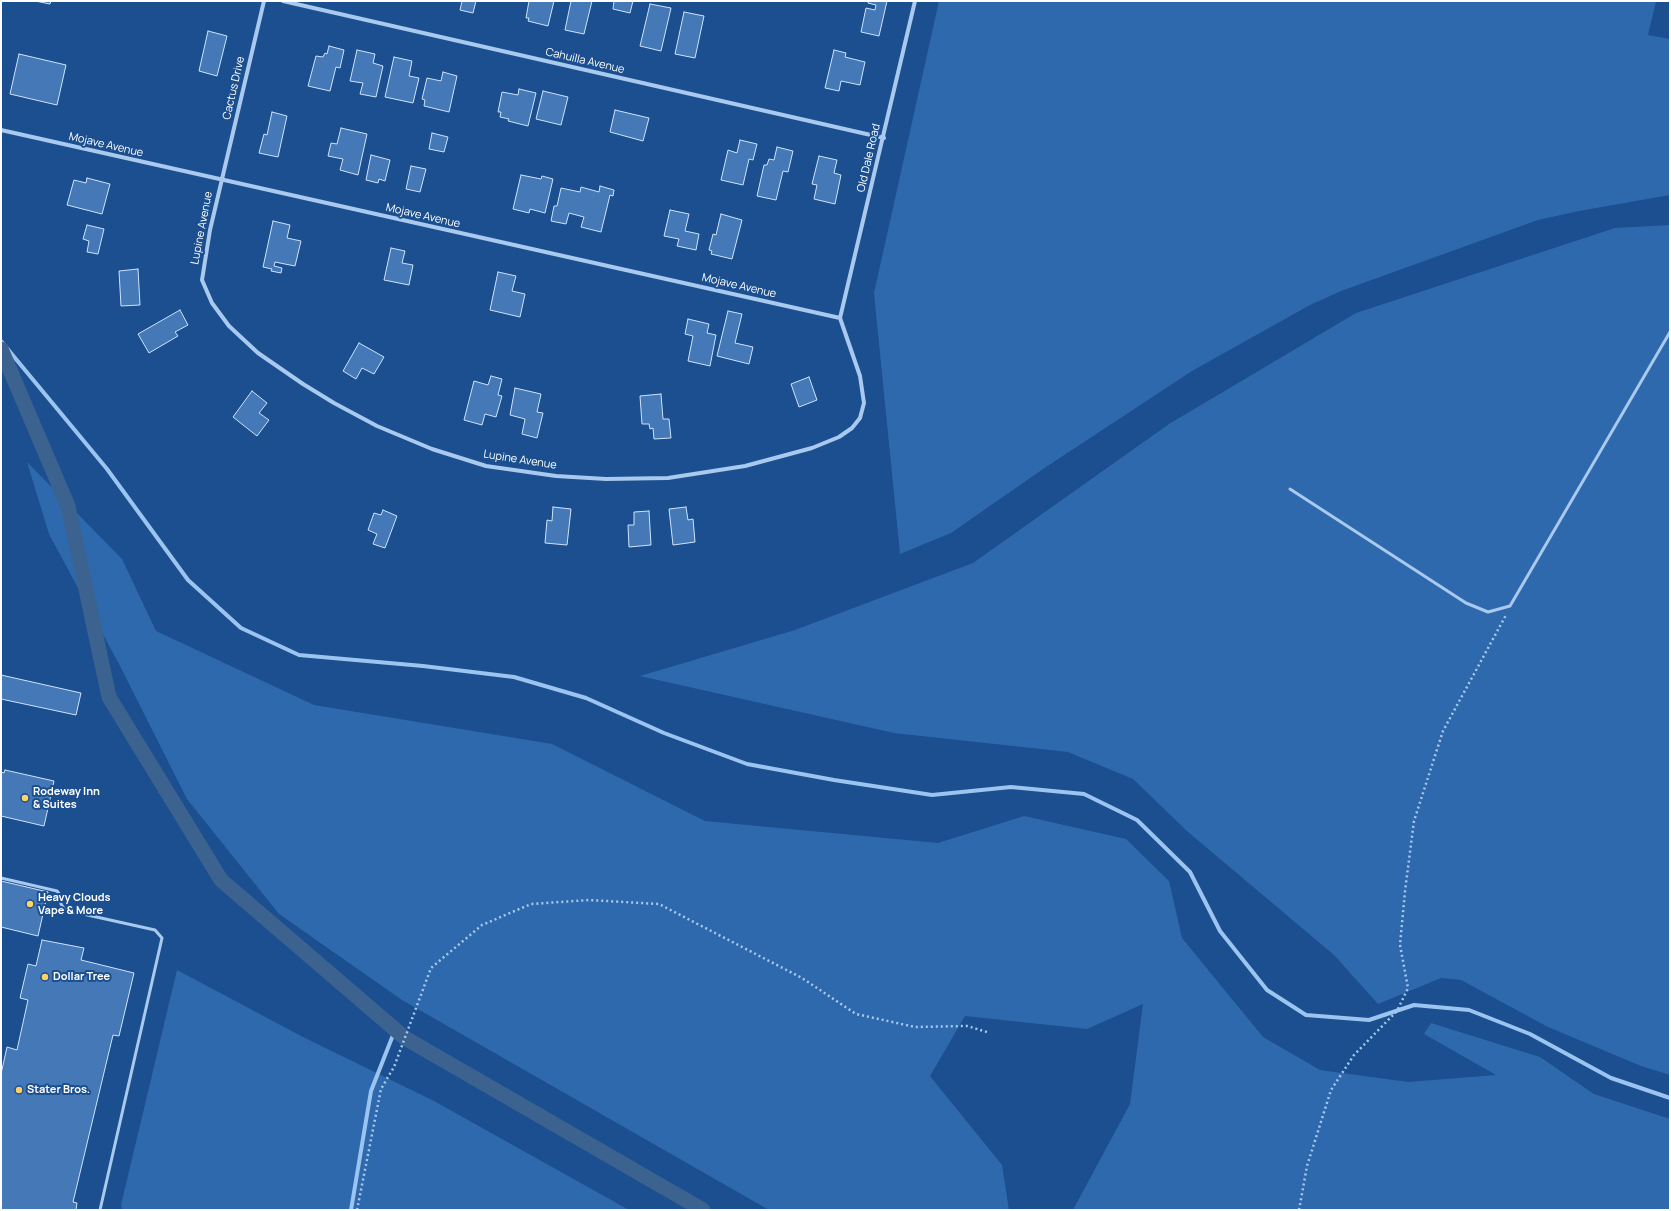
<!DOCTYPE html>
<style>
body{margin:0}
#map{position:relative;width:1671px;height:1211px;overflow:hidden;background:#1b4f8f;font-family:Manrope,sans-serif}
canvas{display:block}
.frame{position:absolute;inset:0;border:2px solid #fff;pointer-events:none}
</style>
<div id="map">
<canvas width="1671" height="1211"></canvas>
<div class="frame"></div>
</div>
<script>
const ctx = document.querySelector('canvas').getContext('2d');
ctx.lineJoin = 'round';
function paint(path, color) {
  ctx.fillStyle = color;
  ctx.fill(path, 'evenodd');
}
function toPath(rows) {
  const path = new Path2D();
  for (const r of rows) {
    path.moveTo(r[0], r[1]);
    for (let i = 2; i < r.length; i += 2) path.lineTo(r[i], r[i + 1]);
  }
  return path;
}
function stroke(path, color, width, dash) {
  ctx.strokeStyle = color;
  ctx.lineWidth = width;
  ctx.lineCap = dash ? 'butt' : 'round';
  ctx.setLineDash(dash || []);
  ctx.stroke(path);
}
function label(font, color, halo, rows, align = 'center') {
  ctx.font = font + ' Manrope,sans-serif';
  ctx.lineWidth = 4;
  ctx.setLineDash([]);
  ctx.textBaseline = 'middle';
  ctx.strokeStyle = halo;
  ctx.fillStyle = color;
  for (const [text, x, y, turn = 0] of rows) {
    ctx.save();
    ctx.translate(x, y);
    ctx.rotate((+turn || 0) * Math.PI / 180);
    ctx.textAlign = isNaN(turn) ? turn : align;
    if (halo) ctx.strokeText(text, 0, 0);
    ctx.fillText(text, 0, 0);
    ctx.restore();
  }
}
paint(toPath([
 [939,1,1656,1,1648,35,1670,39,1670,195,1579,211,1538,220,1341,291,1310,305,1192,371,1046,467,951,533,900,554,874,293],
 [1670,225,1670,1075,1641,1066,1548,1027,1461,980,1441,978,1378,1004,1334,955,1188,832,1133,779,1068,752,894,733,640,676,795,630,973,563,1169,424,1356,313,1615,228],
 [27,462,122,559,156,631,314,705,552,744,705,821,938,843,1024,816,1126,839,1169,881,1182,938,1263,1037,1320,1070,1408,1082,1496,1075,1424,1034,1431,1023,1540,1057,1594,1094,1670,1119,1670,1210,1073,1210,1130,1104,1143,1004,1087,1029,965,1016,930,1076,1002,1165,1009,1210,769,1210,402,1000,279,914,187,799,120,666,49,534],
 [177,970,303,1037,434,1101,629,1210,122,1210,121,1205]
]), '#2e69ad');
stroke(toPath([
 [1,341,107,469,188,580,241,628,299,655,423,666,514,677,586,698,664,733,747,764,834,780,932,795,1011,787,1084,794,1137,820,1190,872,1220,931,1267,990,1306,1015,1369,1020,1414,1005,1469,1010,1530,1034,1611,1078,1670,1098],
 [351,1210,371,1091,395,1030]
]), '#9cc4f0', 4);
stroke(toPath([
 [1,349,68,506,109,697,221,880,405,1038,703,1210]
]), '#3c6290', 15);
const building = toPath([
 [35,1,51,1,50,4,35,1],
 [462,1,476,1,473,13,460,10,462,1],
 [529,1,554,1,548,26,528,21,529,18,526,18,529,1],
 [571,1,592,1,584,34,565,30,571,1],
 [614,1,633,1,630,13,613,9,614,1],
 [868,1,887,1,879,36,861,32,866,8,875,10,876,5,868,3,868,1],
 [650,4,671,8,661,51,640,46,650,4],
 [684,12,704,16,695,58,675,54,684,12],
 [208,31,227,36,217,76,199,71,208,31],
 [329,46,344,50,340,68,336,67,330,91,308,86,316,56,323,57,325,53,327,54,329,46],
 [357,50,375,54,373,63,383,66,376,97,360,94,363,83,350,81,357,50],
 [834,50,846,53,845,57,865,62,860,85,841,81,839,91,825,88,834,50],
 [19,54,66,65,57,105,10,94,19,54],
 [394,57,412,61,409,76,419,78,413,103,385,97,394,57],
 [443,72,457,76,449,112,424,106,425,100,422,99,427,78,441,81,443,72],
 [519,89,536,93,528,126,508,121,509,119,500,117,501,112,498,112,502,92,518,95,519,89],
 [543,91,568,97,561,125,536,119,543,91],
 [615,110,649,118,643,141,610,132,615,110],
 [272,112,287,116,278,157,259,153,264,134,267,135,272,112],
 [341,128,367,134,358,175,340,170,343,159,328,156,331,143,337,144,341,128],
 [432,133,448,137,444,152,429,149,432,133],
 [740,140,757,144,753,160,749,159,743,185,721,180,728,150,737,153,740,140],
 [777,147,793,151,788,172,783,171,776,200,757,196,764,165,767,165,769,159,774,160,777,147],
 [371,155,390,160,385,181,379,179,378,183,366,180,371,155],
 [819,156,837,160,834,173,841,175,835,204,814,199,817,185,812,184,819,156],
 [411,166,426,169,420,192,406,189,411,166],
 [521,175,541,179,542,176,553,179,545,213,530,209,529,213,513,209,521,175],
 [87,178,110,184,102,214,67,205,74,180,86,183,87,178],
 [600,186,614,190,613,196,610,195,601,232,581,227,584,217,569,213,566,224,551,221,554,206,557,206,561,188,580,192,581,187,599,192,600,186],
 [670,210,689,214,685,231,699,234,696,250,677,246,679,239,664,236,670,210],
 [721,214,742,220,732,259,711,254,712,251,709,250,713,234,716,235,721,214],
 [273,221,290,225,287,238,301,241,295,266,275,262,274,266,282,268,281,273,271,271,272,269,263,267,273,221],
 [87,225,104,229,98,254,87,252,89,241,83,239,87,225],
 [391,248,405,251,402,263,413,265,409,285,384,280,391,248],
 [138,269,140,305,121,306,119,271,138,269],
 [498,272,516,276,512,291,525,294,520,317,490,310,498,272],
 [180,310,188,325,175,332,178,336,149,353,138,334,180,310],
 [728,311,742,314,735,343,753,347,749,364,717,356,728,311],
 [688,319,709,324,707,333,716,335,710,366,688,361,693,336,685,334,688,319],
 [359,343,384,357,374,374,362,368,356,379,343,371,359,343],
 [491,376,502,379,498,395,502,396,496,417,485,414,482,425,464,420,474,381,488,385,491,376],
 [809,377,817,400,799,407,791,384,809,377],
 [515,388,541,394,537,412,543,413,537,438,522,434,525,419,510,415,515,388],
 [252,391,267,403,259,413,269,420,257,436,233,417,252,391],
 [661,394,663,419,669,419,671,438,654,439,653,428,650,429,649,424,642,424,640,396,661,394],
 [553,507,571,509,567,545,545,543,547,520,552,521,553,507],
 [686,507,688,520,693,519,695,542,673,545,669,509,686,507],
 [383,510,397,516,385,548,373,544,377,534,368,530,374,513,381,515,383,510],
 [649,511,651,545,629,547,628,525,634,525,634,512,649,511],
 [1,675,81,693,76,715,1,699,1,675],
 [5,770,54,781,44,826,1,816,1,772,4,773,5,770],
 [1,881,48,892,38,936,1,927,1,881],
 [42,940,84,948,81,960,134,973,119,1036,113,1035,73,1202,77,1203,76,1210,1,1210,1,1074,7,1047,17,1050,28,1000,20,998,28,964,36,966,42,940]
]);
paint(building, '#4478b7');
stroke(building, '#cfe3fa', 1);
stroke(toPath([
 [357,1210,381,1089,394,1067,431,968,482,925,531,904,589,900,659,904,802,978,856,1014,915,1027,967,1026,987,1032],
 [1299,1210,1307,1166,1331,1090,1354,1055,1397,1011,1408,988,1400,945,1405,891,1414,821,1443,731,1506,615]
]), '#a9c9ee', 2.5, [2, 3]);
stroke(toPath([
 [1290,489,1466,603,1488,612,1510,606,1670,332],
 [1,878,57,891,60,895,61,904,65,910,155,930,162,938,100,1210]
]), '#a9c9ee', 3);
stroke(toPath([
 [264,1,210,230,202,280,212,303,229,326,258,353,303,384,334,403,377,426,432,449,486,466,556,476,606,479,668,478,745,466,812,448,839,437,852,428,860,418,864,403,860,376,840,318],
 [283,1,884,138],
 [1,130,840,318],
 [840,318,915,1]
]), '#a9c9ee', 4);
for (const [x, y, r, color] of [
 [25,798,4,"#ffd166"],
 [30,904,4,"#ffd166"],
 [45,977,4,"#ffd166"],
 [19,1090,4,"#ffd166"]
]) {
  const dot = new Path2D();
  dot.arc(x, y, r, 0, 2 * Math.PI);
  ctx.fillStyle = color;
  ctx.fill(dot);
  stroke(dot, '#1b4f8f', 1.5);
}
label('11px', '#fff', '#1b4f8f', [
 ["Cahuilla Avenue",585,61,13],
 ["Cactus Drive",234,88,-77],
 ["Mojave Avenue",106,145,13],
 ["Old Dale Road",869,158,-77],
 ["Mojave Avenue",423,216,13],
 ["Lupine Avenue",202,228,-79],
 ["Mojave Avenue",739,286,13],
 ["Lupine Avenue",520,460,9]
]);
label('bold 11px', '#fff', '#1b4f8f', [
 ["Rodeway Inn",33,792],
 ["& Suites",33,805],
 ["Heavy Clouds",38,898],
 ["Vape & More",38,911],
 ["Dollar Tree",53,977],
 ["Stater Bros.",27,1090]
], 'left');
</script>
